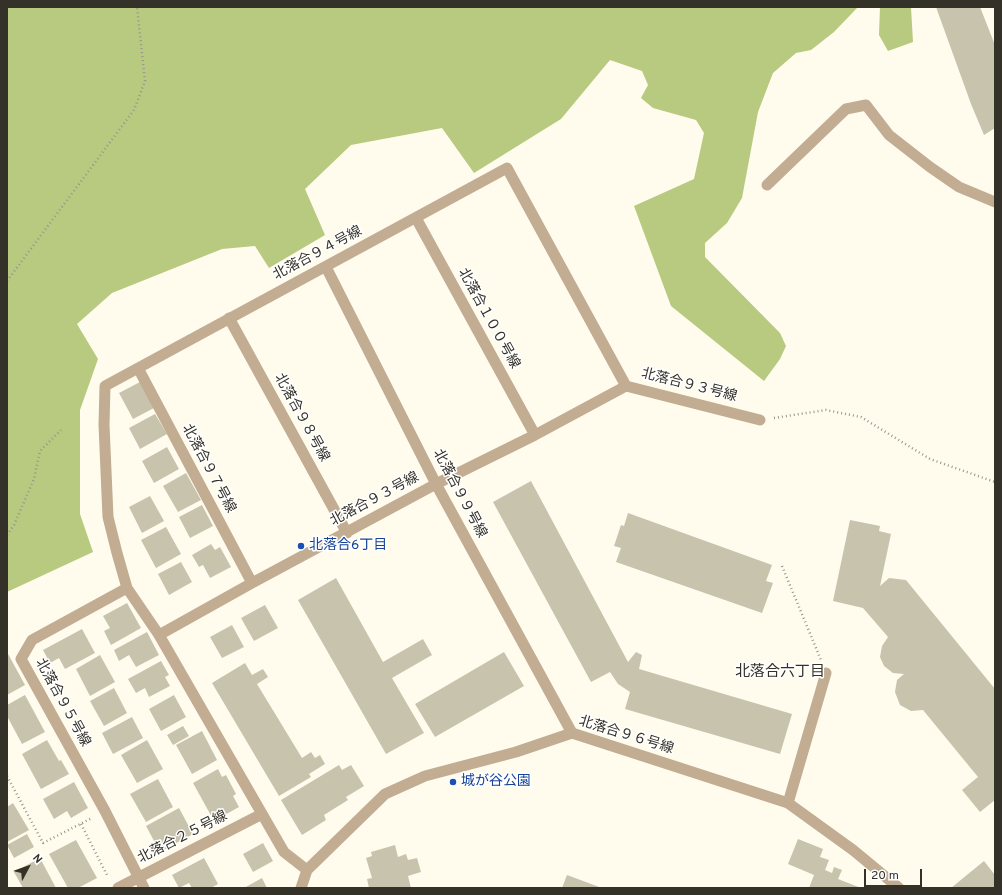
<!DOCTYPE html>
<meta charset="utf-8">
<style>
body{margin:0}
#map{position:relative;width:1002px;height:895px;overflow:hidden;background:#fffcee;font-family:Overpass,sans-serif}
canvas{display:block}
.frame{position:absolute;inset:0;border:8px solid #333128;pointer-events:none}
.north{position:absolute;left:8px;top:847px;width:40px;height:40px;-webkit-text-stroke:3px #fff;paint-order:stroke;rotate:49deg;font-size:11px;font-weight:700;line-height:16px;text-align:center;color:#333128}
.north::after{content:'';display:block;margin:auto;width:14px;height:18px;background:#333128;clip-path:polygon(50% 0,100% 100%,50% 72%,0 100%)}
.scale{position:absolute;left:864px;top:869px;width:58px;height:18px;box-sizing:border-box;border:2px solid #333128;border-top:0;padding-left:5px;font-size:12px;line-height:14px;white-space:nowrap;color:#333128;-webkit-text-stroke:3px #fff;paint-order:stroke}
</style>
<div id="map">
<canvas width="1002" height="895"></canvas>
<div class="frame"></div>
<div class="north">N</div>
<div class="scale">20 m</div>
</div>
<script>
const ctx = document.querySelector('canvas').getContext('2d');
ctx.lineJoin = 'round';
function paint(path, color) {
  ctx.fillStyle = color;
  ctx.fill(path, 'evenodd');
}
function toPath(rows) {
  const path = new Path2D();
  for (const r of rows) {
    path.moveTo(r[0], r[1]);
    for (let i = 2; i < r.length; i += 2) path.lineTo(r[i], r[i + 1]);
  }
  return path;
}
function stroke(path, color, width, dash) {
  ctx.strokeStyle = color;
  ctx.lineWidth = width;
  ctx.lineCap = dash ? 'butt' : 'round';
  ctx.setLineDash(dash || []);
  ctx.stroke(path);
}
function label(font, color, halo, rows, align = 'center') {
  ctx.font = font + ' Overpass,"Noto Sans JP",sans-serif';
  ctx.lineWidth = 3;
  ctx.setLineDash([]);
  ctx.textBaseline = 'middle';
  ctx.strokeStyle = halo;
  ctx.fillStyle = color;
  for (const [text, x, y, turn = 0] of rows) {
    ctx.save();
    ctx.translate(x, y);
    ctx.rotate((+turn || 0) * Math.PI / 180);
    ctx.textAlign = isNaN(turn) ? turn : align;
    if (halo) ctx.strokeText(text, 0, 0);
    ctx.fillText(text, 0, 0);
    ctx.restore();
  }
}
paint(toPath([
 [7,7,858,7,834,32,811,50,796,53,773,73,758,112,742,198,727,223,705,243,705,257,780,333,786,346,780,359,764,381,671,306,634,206,694,179,704,133,696,120,653,108,641,98,648,85,642,71,610,60,561,119,474,173,442,128,351,145,305,189,325,235,269,268,255,246,222,249,112,293,77,324,98,359,80,410,80,514,93,552,7,592],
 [880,7,911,7,913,42,888,51,879,35]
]), '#b8c980');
paint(toPath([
 [936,7,980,7,995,45,995,128,984,135,971,104],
 [140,382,154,408,133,419,119,393],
 [155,414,167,434,140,449,129,428],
 [167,447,179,469,154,483,142,461],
 [186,473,201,500,178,512,163,486],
 [531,481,628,662,636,652,642,655,639,669,792,714,780,754,625,709,630,692,618,684,610,672,591,682,493,502],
 [150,496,164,521,142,533,129,507],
 [202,505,213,526,190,538,179,517],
 [628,513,772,565,766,581,773,583,762,613,616,562,621,548,614,546,621,525,624,526],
 [850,520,880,526,879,531,891,534,880,586,889,578,906,580,995,689,995,800,980,812,962,790,978,777,923,710,911,711,900,705,895,692,897,680,904,674,893,673,884,666,880,657,882,646,888,637,863,608,833,601],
 [166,527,181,554,156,568,141,540],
 [211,544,215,550,220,547,231,567,210,578,203,565,199,567,192,555],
 [181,562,192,582,169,595,158,574],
 [336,578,383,662,423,639,432,655,392,678,424,733,386,754,298,600],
 [127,603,141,628,111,645,104,631,110,628,103,616],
 [265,605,278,628,254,641,241,618],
 [232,625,244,647,222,658,210,637],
 [82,629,95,653,65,669,59,658,50,663,43,650],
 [147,632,159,655,136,667,129,655,119,661,114,650],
 [7,652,25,685,7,695],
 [504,652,524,686,435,737,415,704],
 [100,655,115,682,90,696,76,669],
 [161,661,169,675,165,677,170,686,149,697,145,688,136,693,128,679],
 [245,663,252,675,263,669,268,677,257,684,302,758,311,752,315,758,320,755,325,764,309,774,311,777,279,796,212,683],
 [114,688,127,713,104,726,90,701],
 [25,695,45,732,22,744,7,716,7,705],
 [174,695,186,717,161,731,149,709],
 [132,717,143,738,113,754,102,733],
 [183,726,189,736,173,745,167,735],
 [202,731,217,760,192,774,176,745],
 [47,740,59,761,61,760,69,774,41,789,22,754],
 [147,740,163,769,137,783,121,755],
 [339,765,342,770,351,765,364,786,346,797,348,800,324,815,326,820,302,835,281,800],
 [218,769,222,777,226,775,236,794,233,796,239,807,214,821,193,783],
 [158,779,173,807,146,822,130,794],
 [74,782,88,808,71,818,67,811,54,819,43,799],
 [13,803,29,830,7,842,7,807],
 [179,808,193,834,160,852,146,826],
 [27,834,34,847,14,858,7,845],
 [798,839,823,849,820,857,829,860,825,870,832,873,834,867,842,870,838,879,861,888,809,888,814,875,788,864],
 [76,840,97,878,78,888,68,888,49,854],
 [263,843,273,861,253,872,243,854],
 [395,845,398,857,406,854,408,860,417,858,421,872,408,876,411,888,369,888,367,879,372,878,366,858,372,856,371,852],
 [40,858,56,888,23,888,14,872],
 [204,858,218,884,211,888,192,888,189,883,179,888,172,875],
 [984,861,995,875,995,888,951,888],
 [567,875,602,888,562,888],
 [262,878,267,888,244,888]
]), '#c8c3ad');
stroke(toPath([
 [7,281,134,110,145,81,137,7],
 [774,418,826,410,861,417,930,459,995,482],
 [7,535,14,525,34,479,40,451,61,430],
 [782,566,821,660],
 [7,776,43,843,92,818],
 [81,824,108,877]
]), '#99968b', 2.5, [1, 3]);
stroke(toPath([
 [767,185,846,109,866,105,889,135,930,167,959,187,995,202],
 [416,218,535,435],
 [326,267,436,484,572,733],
 [229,318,347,533],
 [138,368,252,583],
 [127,588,32,640,21,659,105,811,144,888],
 [159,635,127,588,117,553,108,517,104,425,105,386,507,168,626,386],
 [788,803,853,850,899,888],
 [307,870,385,794,425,776,516,752,572,733,788,803,826,673],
 [118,888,262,814],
 [301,888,307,870,284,852,159,635,252,583,436,484,535,435,626,386,760,420]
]), '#c2ac92', 11);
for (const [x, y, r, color] of [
 [301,546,4,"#1a4fb4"],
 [453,782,4,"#1a4fb4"]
]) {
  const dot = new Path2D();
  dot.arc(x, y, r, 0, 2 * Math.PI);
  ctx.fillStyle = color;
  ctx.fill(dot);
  stroke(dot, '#fff', 1.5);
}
label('14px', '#333128', '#fff', [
 ["北落合９４号線",318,254,-28],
 ["北落合１００号線",488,319,61],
 ["北落合９３号線",689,386,14],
 ["北落合９８号線",301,418,61],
 ["北落合９７号線",208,469,62],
 ["北落合９９号線",459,494,62],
 ["北落合９３号線",375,500,-28],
 ["北落合９５号線",62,703,61],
 ["北落合９６号線",626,736,17],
 ["北落合２５号線",183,838,-27]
]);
label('14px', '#164399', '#fff', [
 ["北落合6丁目",309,546],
 ["城が谷公園",461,782]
], 'left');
label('15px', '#333128', '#fff', [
 ["北落合六丁目",780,673]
]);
</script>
